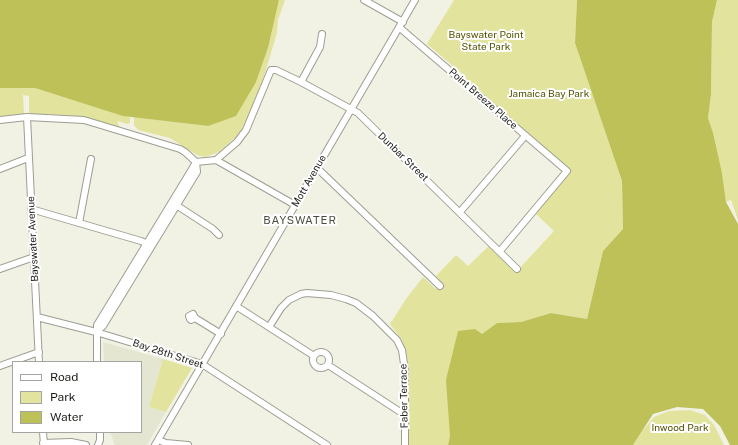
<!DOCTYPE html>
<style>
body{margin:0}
#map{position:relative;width:738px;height:445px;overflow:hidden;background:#f1f1e4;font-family:"Public Sans",sans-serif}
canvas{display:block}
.legend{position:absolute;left:12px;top:361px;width:130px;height:72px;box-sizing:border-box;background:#fff;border:1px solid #a4a4a2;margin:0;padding:5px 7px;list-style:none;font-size:12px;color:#1b1b17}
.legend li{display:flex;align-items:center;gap:8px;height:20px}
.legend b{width:20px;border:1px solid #a4a4a2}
</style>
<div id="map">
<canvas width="738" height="445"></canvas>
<ul class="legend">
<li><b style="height:5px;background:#fff"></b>Road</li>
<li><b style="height:11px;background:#e2e49e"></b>Park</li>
<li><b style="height:11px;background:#bec058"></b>Water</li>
</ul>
</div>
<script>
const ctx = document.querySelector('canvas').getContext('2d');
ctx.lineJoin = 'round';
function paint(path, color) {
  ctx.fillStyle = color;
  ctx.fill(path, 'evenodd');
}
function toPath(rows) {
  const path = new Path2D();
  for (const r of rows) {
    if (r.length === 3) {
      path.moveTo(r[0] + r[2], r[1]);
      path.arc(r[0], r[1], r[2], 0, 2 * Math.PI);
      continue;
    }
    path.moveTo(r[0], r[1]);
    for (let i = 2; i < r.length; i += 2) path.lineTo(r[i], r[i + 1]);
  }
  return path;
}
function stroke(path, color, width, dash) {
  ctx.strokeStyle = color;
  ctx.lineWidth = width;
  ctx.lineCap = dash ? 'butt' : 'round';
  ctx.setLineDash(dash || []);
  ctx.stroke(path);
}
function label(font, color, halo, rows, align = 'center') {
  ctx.font = font + ' "Public Sans",sans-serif';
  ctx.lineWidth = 4;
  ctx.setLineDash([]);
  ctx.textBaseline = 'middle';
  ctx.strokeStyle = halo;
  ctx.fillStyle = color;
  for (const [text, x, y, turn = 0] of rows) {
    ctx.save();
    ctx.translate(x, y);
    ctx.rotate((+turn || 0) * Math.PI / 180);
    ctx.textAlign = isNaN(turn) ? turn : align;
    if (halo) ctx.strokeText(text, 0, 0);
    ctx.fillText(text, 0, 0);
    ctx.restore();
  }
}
paint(toPath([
 [103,342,163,359,149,407,166,412,147,445,115,445,114,443,110,432,141,432,141,362,104,362]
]), '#e5e6d2');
paint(toPath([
 [279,0,285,0,278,20,277,33,264,76,248,118,238,135,219,152,205,157,197,155,170,138,138,130,134,125,134,117,208,126,256,82,268,48],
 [454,0,577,0,575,43,622,181,623,229,603,251,587,319,551,313,521,322,497,323,482,334,448,445,407,445,409,381,407,355,402,340,390,324,406,299,423,277,436,289,442,283,436,276,456,255,468,266,489,246,517,271,554,231,536,214,570,170,534,138,467,81,466,77,427,44],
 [717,0,738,0,738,220,731,200,726,202,722,173,708,118,711,94,712,22],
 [0,88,35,88,130,117,130,123,127,124,117,121,120,128,89,118,67,115,31,114,29,113,29,96,23,95,24,114,0,117],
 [163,359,192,368,166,412,149,407],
 [690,410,705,415,714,425,724,445,633,445,643,430,654,417,669,411]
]), '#e2e49e');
paint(toPath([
 [0,0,279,0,268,48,256,82,236,116,208,126,123,116,35,88,0,88],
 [577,0,717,0,712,22,711,94,708,118,713,133,722,173,726,202,738,224,738,445,730,445,720,426,703,409,677,407,653,414,633,445,448,445,450,436,446,380,458,331,475,329,482,334,497,323,521,322,551,313,587,319,603,251,623,229,622,181,575,43]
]), '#bec058');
const minor = toPath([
 [364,0,403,22],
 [400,28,567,171,500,251],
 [301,82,320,47,322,34],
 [27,117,39,362],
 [0,120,27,117,84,120,180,149,185,152,196,162],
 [216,160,295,205],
 [317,168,440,286],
 [0,169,28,158],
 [173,203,213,229,219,235],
 [31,209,141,241,150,245],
 [460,212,525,136],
 [79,223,91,159],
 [0,269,34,257],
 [236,306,314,356],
 [37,317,96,332,202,364,327,445],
 [195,318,191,320,190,319,189,316,193,314,195,318,221,334],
 [269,327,281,308,289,300,301,294,307,293,331,295,346,299,356,303,373,316,397,340,402,350,405,371,405,445],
 [96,332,103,326,197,172,196,162],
 [321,360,8],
 [97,362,97,325,147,243,192,169,196,162,216,160,237,142,246,130,271,70,276,70,301,82,358,113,517,269],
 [328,365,405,415],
 [0,366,39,352],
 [43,432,44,445],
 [158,440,166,443,188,445],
 [43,443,71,442,86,445],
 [98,445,100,440,100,432],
 [155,445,415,0]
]);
stroke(minor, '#9d9e92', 8);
stroke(minor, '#fff', 6);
label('10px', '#525200', '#fff', [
 ["Bayswater Point",486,35],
 ["State Park",486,47],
 ["Jamaica Bay Park",549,94],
 ["Inwood Park",680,428]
]);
label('10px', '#1b1b17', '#fff', [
 ["Point Breeze Place",483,99,41],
 ["Dunbar Street",403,157,44],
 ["Mott Avenue",309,181,-60],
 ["Bayswater Avenue",33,239,-93],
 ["Bay 28th Street",168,354,18],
 ["Faber Terrace",404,396,-91]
]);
ctx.letterSpacing = '1px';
label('11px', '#494a3f', '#fff', [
 ["BAYSWATER",300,221]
]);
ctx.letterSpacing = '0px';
</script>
